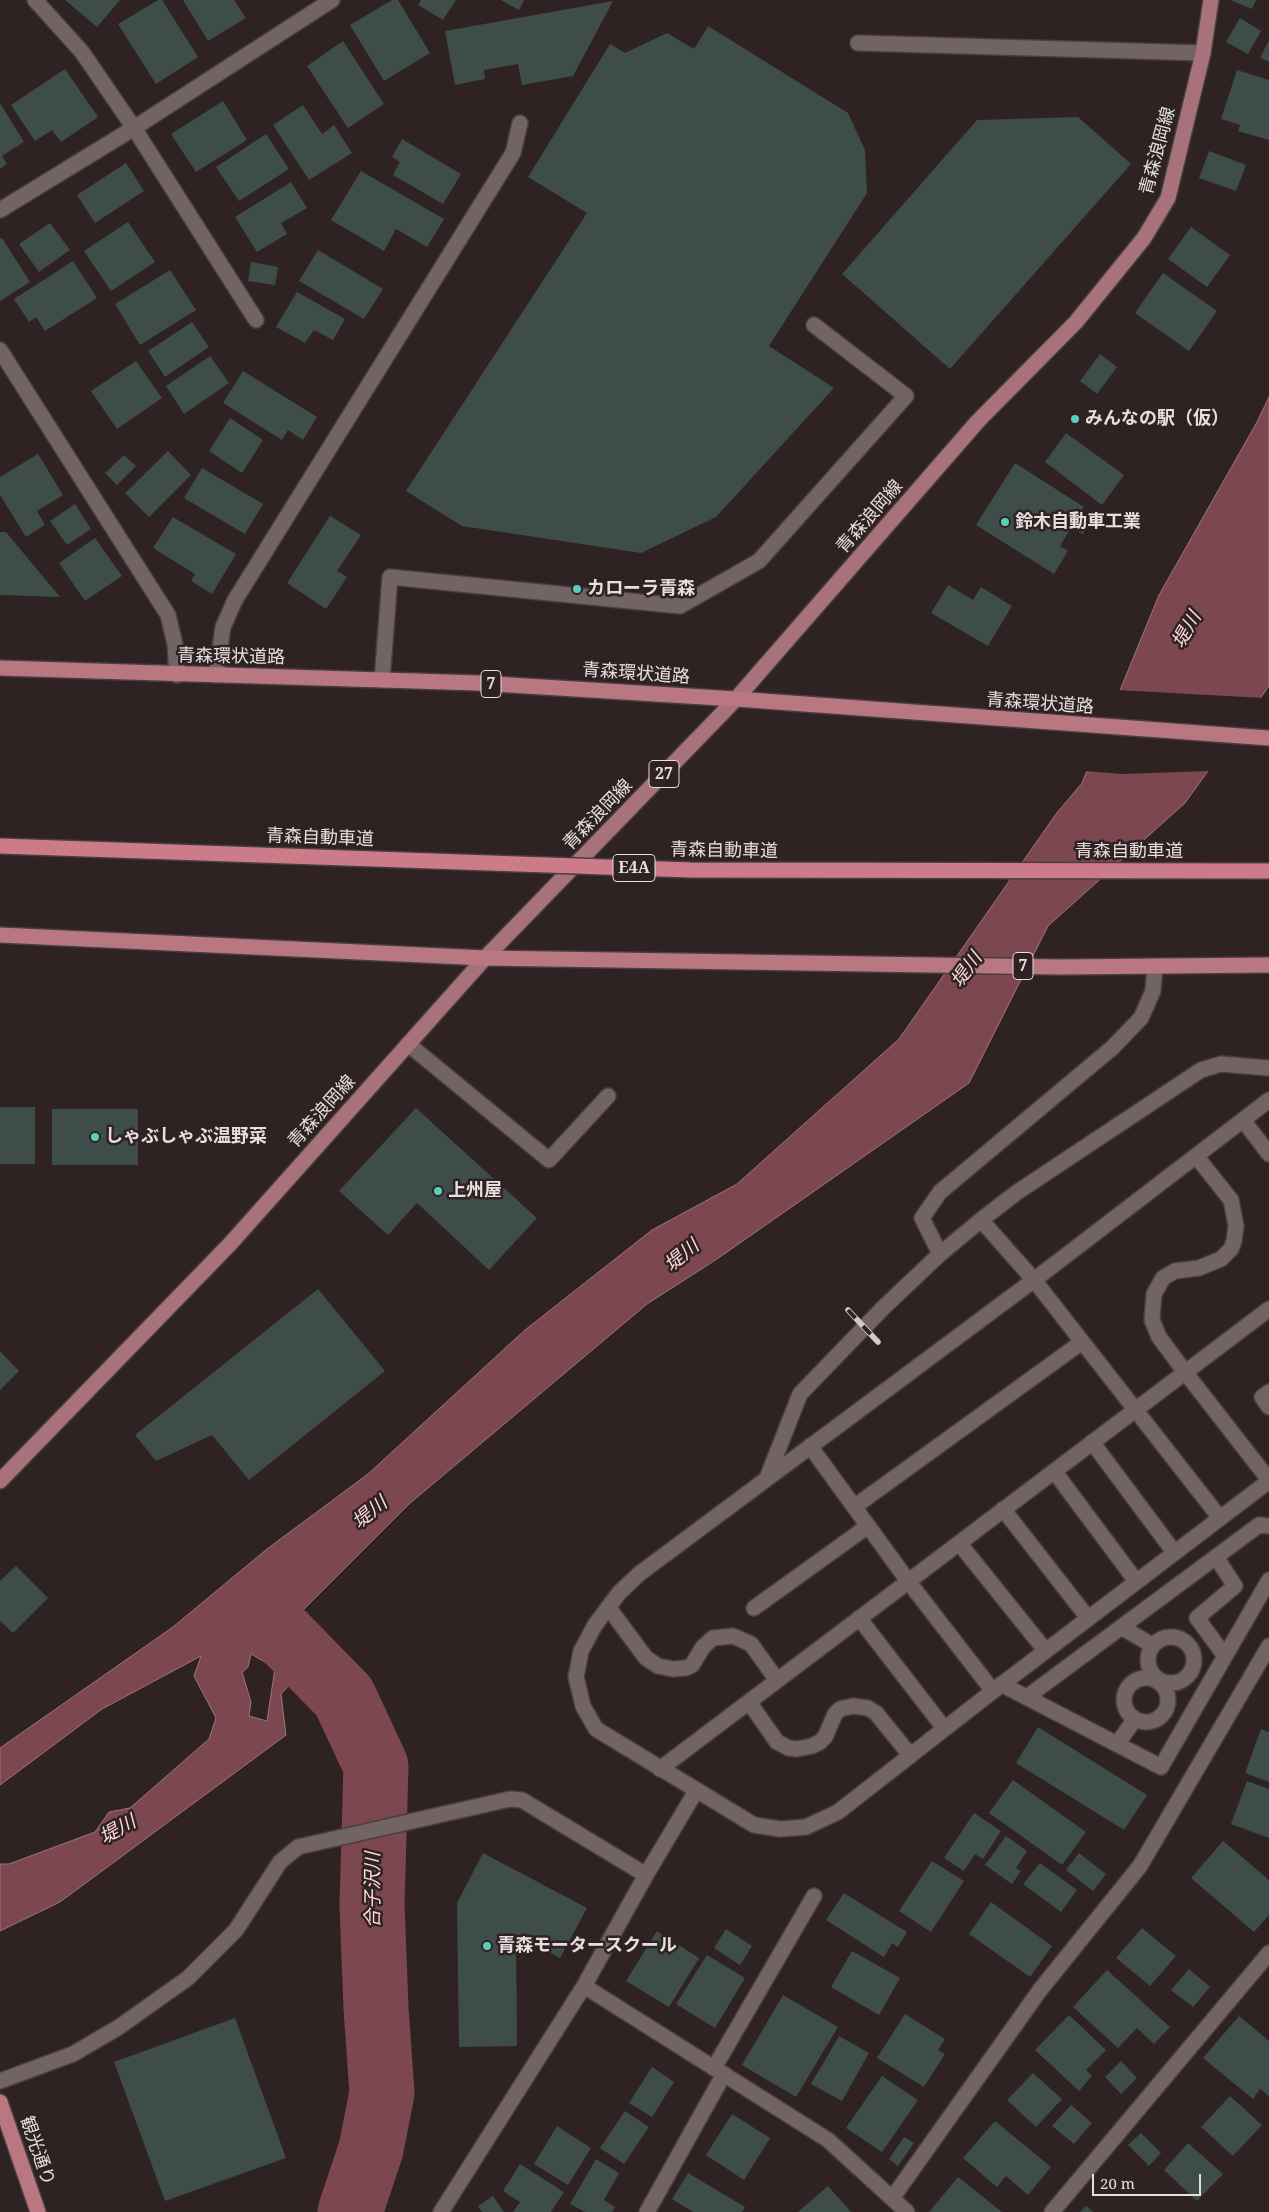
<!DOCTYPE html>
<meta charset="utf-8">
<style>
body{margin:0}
#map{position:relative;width:1269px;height:2212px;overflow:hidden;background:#2f2223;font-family:"Noto Serif",serif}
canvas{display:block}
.scale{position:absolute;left:1092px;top:2174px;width:109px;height:22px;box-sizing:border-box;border:2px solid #e7dedf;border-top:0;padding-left:6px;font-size:15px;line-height:18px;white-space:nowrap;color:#e7dedf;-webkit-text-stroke:4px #2f2223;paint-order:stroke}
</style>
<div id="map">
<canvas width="1269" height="2212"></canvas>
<div class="scale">20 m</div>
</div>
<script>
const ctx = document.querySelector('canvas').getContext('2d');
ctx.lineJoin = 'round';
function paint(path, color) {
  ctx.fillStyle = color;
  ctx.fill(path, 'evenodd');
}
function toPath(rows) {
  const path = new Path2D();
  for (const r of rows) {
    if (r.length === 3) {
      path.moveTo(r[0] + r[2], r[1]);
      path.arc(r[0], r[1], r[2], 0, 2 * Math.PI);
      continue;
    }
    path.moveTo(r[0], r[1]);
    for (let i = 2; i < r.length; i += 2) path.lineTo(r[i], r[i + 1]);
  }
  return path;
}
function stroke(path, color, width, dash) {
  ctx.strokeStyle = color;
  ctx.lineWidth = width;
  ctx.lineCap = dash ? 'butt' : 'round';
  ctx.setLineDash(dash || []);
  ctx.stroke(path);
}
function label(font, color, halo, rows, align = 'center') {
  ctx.font = font + ' "Noto Serif","Noto Sans JP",serif';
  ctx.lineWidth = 5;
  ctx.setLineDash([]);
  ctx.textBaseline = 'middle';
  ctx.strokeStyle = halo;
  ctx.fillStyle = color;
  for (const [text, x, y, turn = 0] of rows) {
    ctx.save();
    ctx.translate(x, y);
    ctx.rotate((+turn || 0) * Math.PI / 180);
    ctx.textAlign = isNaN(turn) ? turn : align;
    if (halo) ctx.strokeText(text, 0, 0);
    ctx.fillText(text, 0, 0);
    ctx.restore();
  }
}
const water = toPath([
 [1269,397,1269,686,1185,803,1048,926,969,1083,717,1259,647,1304,409,1504,297,1616,313,1659,281,1694,286,1735,60,1902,0,1931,0,1864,9,1864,95,1832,109,1812,130,1808,209,1739,216,1718,194,1676,201,1656,102,1709,0,1785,0,1748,173,1627,267,1549,368,1474,525,1330,652,1230,737,1184,899,1039,1056,814,1082,783,1159,595,1257,422,1269,397],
 [251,1654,275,1668,267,1721,249,1716,251,1702,242,1672,248,1667,251,1654]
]);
paint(water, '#7d4750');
stroke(water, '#9d747b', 1);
paint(toPath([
 [1117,690,1264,698,1211,771,1122,774,1085,771]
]), '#2f2223');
stroke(toPath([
 [256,1607,344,1697,376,1766,372,1905,376,2008,382,2093,371,2149,350,2212]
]), '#7d4750', 65);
paint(toPath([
 [65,0,120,0,97,27],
 [158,0,162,0,198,57,156,84,118,24],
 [183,0,234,0,246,18,208,41],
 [392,0,398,0,430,53,384,81,350,25],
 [421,0,456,0,443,20,418,5],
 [501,0,524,0,519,10],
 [1230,0,1256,0,1252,9],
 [613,1,573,76,522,85,518,64,484,70,485,79,455,85,445,31],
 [1240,18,1261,31,1248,54,1226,42],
 [708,26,848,113,865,150,867,193,769,346,834,388,716,517,641,553,462,526,406,491,587,213,528,177,610,44,625,53,667,33,694,49],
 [1269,40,1269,62,1260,58],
 [343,41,384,104,348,128,307,66],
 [65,69,98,117,61,142,52,130,35,141,11,105],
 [1237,70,1269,80,1269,140,1238,131,1240,125,1221,119],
 [223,101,247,140,196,172,171,134],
 [0,103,24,142,2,156,7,164,0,169],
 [303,105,322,134,334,125,352,153,309,180,273,125],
 [1078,117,1131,164,950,369,842,274,977,120],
 [266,134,289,169,239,201,216,167],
 [402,139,461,174,443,204,393,175,400,162,392,157],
 [1209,151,1246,165,1236,191,1199,178],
 [126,163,144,191,95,223,77,195],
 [361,171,444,219,427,247,396,229,384,251,331,220],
 [291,182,307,208,281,223,287,234,257,252,235,217],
 [128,222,155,262,111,291,84,251],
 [50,223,70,250,39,272,19,244],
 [1191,227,1230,255,1207,287,1168,259],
 [2,238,30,282,0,301,0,239],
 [318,250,383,289,364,319,299,281],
 [73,261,97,298,45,331,36,317,29,322,14,299],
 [251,262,278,267,275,285,248,281],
 [170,270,196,310,140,345,115,304],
 [1163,273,1217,311,1189,351,1135,313],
 [297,292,345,319,333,340,314,330,305,343,276,327],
 [192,322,209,347,165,377,148,351],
 [1100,354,1117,367,1097,394,1080,381],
 [210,356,229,383,184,414,166,386],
 [136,361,162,398,117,429,91,391],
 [243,371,317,417,303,440,288,430,282,440,223,403],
 [230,418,263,440,242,473,209,451],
 [1066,433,1124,475,1102,505,1045,462],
 [168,451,191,475,149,517,125,493],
 [38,454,63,495,37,511,45,525,26,537,0,495,0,477],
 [124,455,136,466,117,485,105,473],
 [1015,463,1084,507,1079,513,1092,520,1083,534,1071,528,1060,546,1068,551,1054,574,976,525],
 [202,468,263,504,245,534,184,498],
 [75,504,91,529,67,545,50,521],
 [330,516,361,535,337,571,347,577,326,609,287,583],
 [173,517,236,554,212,594,191,581,195,574,153,548],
 [0,532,6,532,60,597,0,595],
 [95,538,122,576,85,601,59,563],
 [948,585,973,600,981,587,1012,606,988,646,931,613],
 [0,1107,35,1107,35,1164,0,1164],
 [416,1108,537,1218,489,1270,417,1203,388,1235,339,1191],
 [52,1109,138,1109,138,1165,52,1165],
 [318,1289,385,1371,249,1480,212,1435,156,1461,135,1435],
 [0,1351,19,1371,0,1390],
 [16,1566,48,1598,13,1633,0,1621,0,1581],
 [1038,1727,1147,1795,1124,1830,1016,1763],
 [1261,1729,1269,1732,1269,1782,1245,1773],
 [1013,1780,1086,1832,1062,1865,989,1813],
 [1247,1781,1269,1789,1269,1838,1231,1824],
 [974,1813,1001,1831,983,1859,975,1854,964,1871,944,1858],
 [1006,1836,1027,1851,1016,1868,1021,1871,1012,1884,985,1865],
 [1223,1841,1269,1880,1269,1915,1254,1932,1191,1878],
 [483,1853,587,1908,560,1958,516,1934,517,2046,459,2047,457,1903],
 [1079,1853,1106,1874,1093,1891,1066,1870],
 [932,1861,964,1881,931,1932,899,1911],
 [1040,1863,1077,1890,1061,1912,1023,1884],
 [844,1893,907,1932,898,1947,892,1943,884,1957,826,1920],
 [991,1902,1052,1946,1030,1977,969,1934],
 [1142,1928,1176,1956,1150,1986,1116,1958],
 [726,1929,752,1946,740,1965,714,1948],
 [657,1931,699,1958,669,2007,626,1981],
 [852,1951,900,1978,879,2015,831,1987],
 [707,1955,745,1978,715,2028,676,2004],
 [1189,1969,1210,1987,1193,2007,1171,1990],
 [1107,1970,1170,2027,1154,2044,1137,2028,1118,2048,1073,2007],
 [783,1995,838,2027,796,2097,742,2065],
 [905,2014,945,2039,938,2050,945,2054,924,2087,877,2058],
 [1069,2015,1106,2050,1086,2070,1092,2076,1079,2091,1035,2050],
 [1239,2016,1269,2041,1269,2096,1260,2089,1253,2099,1203,2058],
 [235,2018,286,2158,165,2201,114,2062],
 [839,2036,869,2053,842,2101,811,2084],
 [1121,2061,1137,2078,1121,2094,1105,2077],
 [652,2067,674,2082,652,2117,629,2103],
 [1033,2073,1062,2099,1036,2127,1007,2100],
 [882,2076,918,2100,882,2152,846,2128],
 [1230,2096,1262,2125,1233,2156,1201,2127],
 [1071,2105,1092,2123,1074,2144,1052,2126],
 [625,2111,649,2127,624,2164,600,2148],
 [732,2114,770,2138,744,2180,706,2155],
 [995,2121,1051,2167,1028,2195,1006,2176,997,2187,963,2158],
 [557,2126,591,2148,568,2185,534,2164],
 [1141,2133,1161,2153,1149,2166,1128,2145],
 [904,2137,914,2143,898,2166,889,2159],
 [1188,2143,1223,2174,1197,2201,1164,2170],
 [596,2159,619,2173,604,2200,615,2207,612,2212,585,2212,570,2204],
 [520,2164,564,2192,551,2212,513,2212,520,2202,503,2191],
 [688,2173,745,2207,742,2212,693,2212,672,2199],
 [958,2177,1002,2212,929,2212],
 [828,2186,851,2212,798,2212],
 [493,2196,504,2212,482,2212,478,2206],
 [1086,2206,1093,2212,1080,2212]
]), '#3e4d4a');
const service = toPath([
 [858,43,1203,53],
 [382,680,390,577,680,606,759,561,906,396,814,325],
 [408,1044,549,1160,608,1096],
 [1269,1100,1034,1280,639,1574,619,1593,595,1625,581,1651,576,1677,583,1706,596,1729,754,1825,780,1829,806,1827,838,1812,993,1691,1269,1481],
 [1243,1120,1269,1154],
 [1196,1156,1231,1200,1236,1226,1234,1241,1231,1249,1221,1259,1199,1268,1175,1271,1163,1278,1154,1294,1152,1320,1159,1337,1185,1372,1269,1480],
 [981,1220,1034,1280,1220,1518],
 [940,1254,922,1218,940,1192,1112,1048,1141,1018,1153,991,1155,966],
 [1269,1392,1262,1397,1269,1407],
 [1092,1442,1174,1552],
 [810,1446,908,1581,993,1691],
 [1054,1471,1136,1581],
 [767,1478,800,1394,884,1307,940,1254,981,1220,1016,1193,1201,1070,1221,1064,1269,1068],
 [854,1507,1082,1342],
 [1003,1509,1088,1618],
 [959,1543,1045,1650],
 [1216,1557,1235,1586,1197,1618,1225,1656],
 [608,1607,646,1658,658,1666,673,1669,686,1668,692,1665,703,1647,713,1638,733,1636,751,1644,777,1680],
 [754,1608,868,1526],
 [859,1618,944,1728],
 [1121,1627,1152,1645],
 [1171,1660,23],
 [1146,1700,22],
 [1001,1684,1161,1767,1269,1580],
 [1027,1697,1259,1525,1269,1526],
 [749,1702,777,1742,789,1748,797,1749,812,1746,820,1742,825,1737,835,1714,840,1709,853,1706,868,1708,876,1713,910,1755],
 [1117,1744,1135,1719],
 [660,1769,1269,1309],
 [714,2068,814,1896],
 [0,2081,73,2054,119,2027,188,1978,236,1930,280,1862,298,1847,510,1799,522,1800,646,1875,696,1791],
 [647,2212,724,2074]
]);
const minor = toPath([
 [35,0,82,52,134,128,256,320],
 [0,210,134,128,332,0],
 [0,350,168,615,175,644,177,675],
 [216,675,223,627,235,600,513,153,520,123],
 [584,1986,828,2140,907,2212],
 [893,2197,1040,1990,1140,1866,1269,1646],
 [441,2212,584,1986,646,1875],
 [1052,2212,1269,1953]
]);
const primary = toPath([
 [0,1481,230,1244,485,958,736,699,978,421,1076,322,1144,238,1168,198,1203,53,1211,0]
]);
const trunk = toPath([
 [0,668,478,683,736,699,1269,738],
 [0,935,485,958,1060,967,1269,965],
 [0,2102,38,2212]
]);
stroke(service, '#483e3f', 18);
stroke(minor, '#483e3f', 18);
stroke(primary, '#483e3f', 18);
stroke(trunk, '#483e3f', 18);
stroke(service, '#726365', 15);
stroke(minor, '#726365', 15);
stroke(primary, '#a7727a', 15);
stroke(trunk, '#b97781', 15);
const rail = toPath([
 [848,1310,878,1342]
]);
stroke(rail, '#d3c9ca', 5.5);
stroke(rail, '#2f2223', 4, [11]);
const motorwayBridge = toPath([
 [0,846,691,870,1269,871]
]);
stroke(motorwayBridge, '#483e3f', 18, []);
stroke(motorwayBridge, '#cb7c88', 15);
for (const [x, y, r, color] of [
 [1075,419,5,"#5bcebb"],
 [1005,522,5,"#5bcebb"],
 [577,589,5,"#5bcebb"],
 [95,1137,5,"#5bcebb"],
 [438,1191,5,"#5bcebb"],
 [487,1946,5,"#5bcebb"]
]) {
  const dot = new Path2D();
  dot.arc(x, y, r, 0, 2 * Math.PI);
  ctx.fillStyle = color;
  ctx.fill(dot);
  stroke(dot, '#2f2223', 2);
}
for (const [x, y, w] of [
 [491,684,20],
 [664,774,30],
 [634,868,42],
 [1023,966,20]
]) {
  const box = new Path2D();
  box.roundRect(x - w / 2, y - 13.5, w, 27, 4);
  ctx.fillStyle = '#2f2223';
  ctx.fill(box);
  stroke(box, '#e7dedf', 1);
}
label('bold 16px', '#e7dedf', null, [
 ["7",491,684],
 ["27",664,774],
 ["E4A",634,868],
 ["7",1023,966]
]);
label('18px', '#e7dedf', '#2f2223', [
 ["青森浪岡線",1158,151,-75],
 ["青森浪岡線",870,517,-49],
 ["青森環状道路",231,657,1],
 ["青森環状道路",636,674,4],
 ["青森環状道路",1040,704,4],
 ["青森浪岡線",598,815,-46],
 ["青森自動車道",320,838,2],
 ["青森自動車道",724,851,1],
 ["青森自動車道",1129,852],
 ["青森浪岡線",322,1112,-48],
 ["観光通り",37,2151,71]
]);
label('bold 18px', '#e7dedf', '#2f2223', [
 ["みんなの駅（仮）",1085,419],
 ["鈴木自動車工業",1015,522],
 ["カローラ青森",587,589],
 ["しゃぶしゃぶ温野菜",105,1137],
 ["上州屋",448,1191],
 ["青森モータースクール",497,1946]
], 'left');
label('italic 19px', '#fed9de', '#2f2223', [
 ["堤川",1187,630,-60],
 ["堤川",967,970,-54],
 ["堤川",682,1256,-40],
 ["堤川",370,1513,-39],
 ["堤川",118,1830,-29],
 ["合子沢川",374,1890,-90]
]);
</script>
